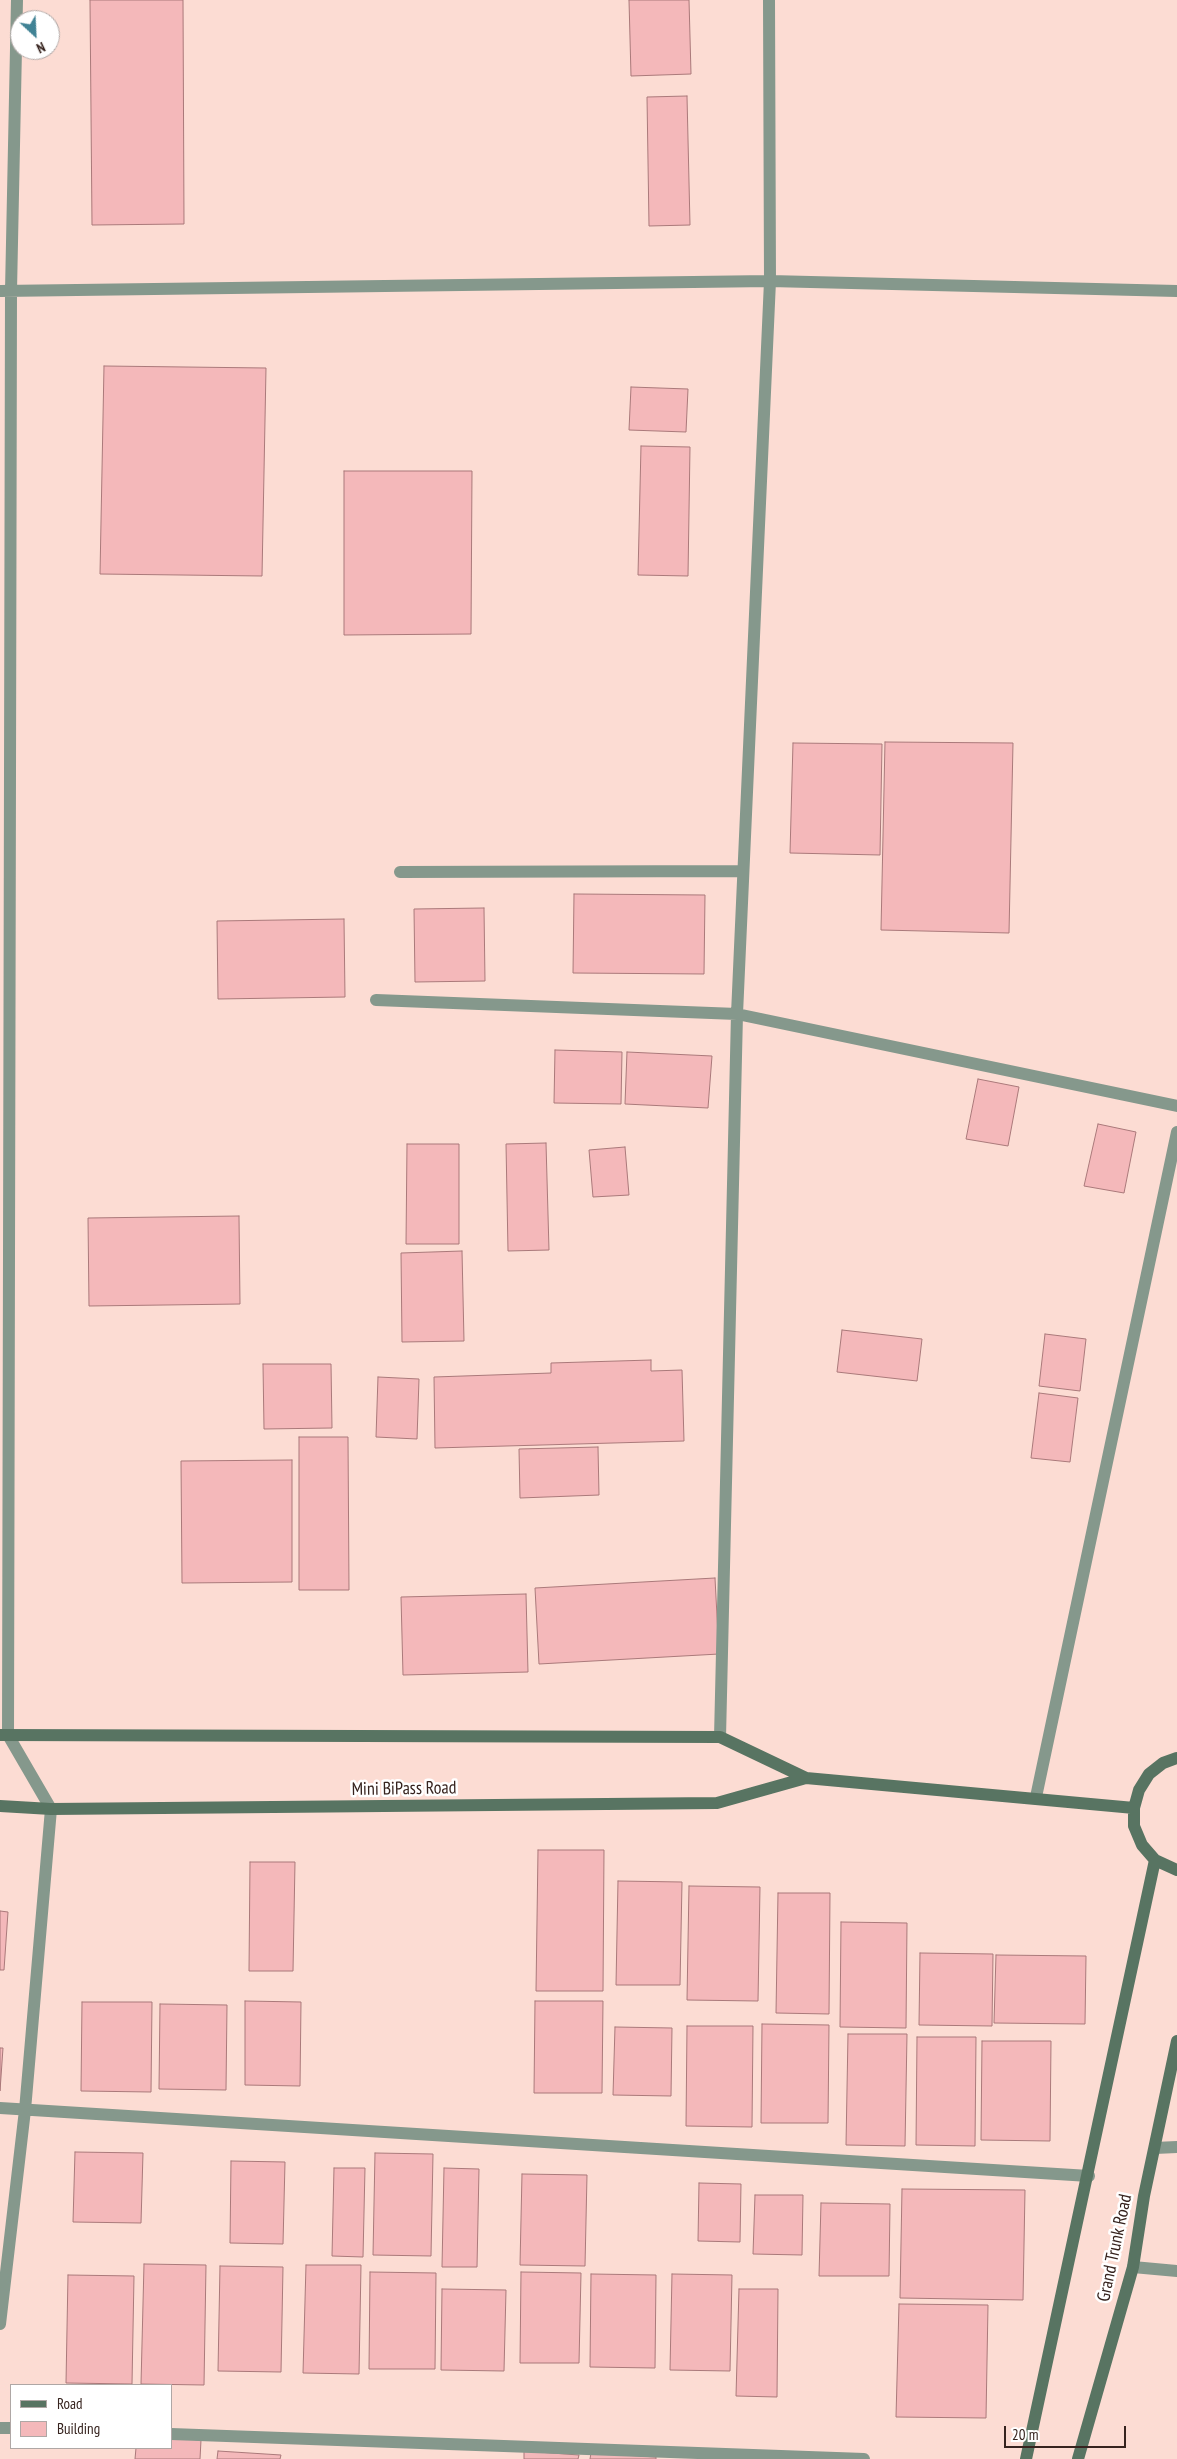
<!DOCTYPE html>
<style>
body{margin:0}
#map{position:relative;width:1177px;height:2459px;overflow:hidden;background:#fcdcd3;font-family:"PT Sans Narrow",sans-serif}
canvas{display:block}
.legend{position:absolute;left:10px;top:2384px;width:162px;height:65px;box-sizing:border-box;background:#fff;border:1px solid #afa7a5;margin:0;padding:6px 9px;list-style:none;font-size:15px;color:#36231e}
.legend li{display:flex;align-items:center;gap:10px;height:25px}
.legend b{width:25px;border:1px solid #afa7a5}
.north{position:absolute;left:10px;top:10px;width:50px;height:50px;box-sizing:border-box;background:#fff;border:1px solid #afa7a5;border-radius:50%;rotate:155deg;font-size:14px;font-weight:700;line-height:20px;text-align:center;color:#36231e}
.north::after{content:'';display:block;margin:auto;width:18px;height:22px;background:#418395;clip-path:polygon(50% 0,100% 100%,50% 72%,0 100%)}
.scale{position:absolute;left:1004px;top:2426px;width:122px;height:22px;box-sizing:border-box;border:2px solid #36231e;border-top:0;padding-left:6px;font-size:15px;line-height:18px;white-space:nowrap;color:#36231e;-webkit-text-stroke:4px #fff;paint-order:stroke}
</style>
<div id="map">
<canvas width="1177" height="2459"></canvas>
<ul class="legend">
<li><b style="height:6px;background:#587462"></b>Road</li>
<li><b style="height:14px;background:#f4b8ba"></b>Building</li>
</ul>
<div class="north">N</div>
<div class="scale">20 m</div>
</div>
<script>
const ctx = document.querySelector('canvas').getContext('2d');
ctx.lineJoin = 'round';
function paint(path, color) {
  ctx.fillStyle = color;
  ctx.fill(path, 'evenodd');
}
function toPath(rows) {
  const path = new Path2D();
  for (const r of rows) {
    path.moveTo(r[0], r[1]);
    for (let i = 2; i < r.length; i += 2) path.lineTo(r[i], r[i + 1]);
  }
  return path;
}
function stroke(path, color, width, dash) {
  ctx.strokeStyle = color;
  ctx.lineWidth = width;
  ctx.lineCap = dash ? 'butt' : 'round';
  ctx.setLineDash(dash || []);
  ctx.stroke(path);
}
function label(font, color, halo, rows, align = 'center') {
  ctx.font = font + ' "PT Sans Narrow",sans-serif';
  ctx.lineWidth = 5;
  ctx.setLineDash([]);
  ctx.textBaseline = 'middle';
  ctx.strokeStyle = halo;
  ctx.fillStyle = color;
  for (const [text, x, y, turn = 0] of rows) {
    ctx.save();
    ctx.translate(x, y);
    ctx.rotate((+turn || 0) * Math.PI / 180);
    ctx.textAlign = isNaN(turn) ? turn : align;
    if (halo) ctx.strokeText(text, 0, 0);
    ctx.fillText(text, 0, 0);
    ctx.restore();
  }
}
const building = toPath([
 [90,0,183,0,184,224,92,225,90,0],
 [629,0,689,0,691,74,631,76,629,0],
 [687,96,690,225,649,226,647,97,687,96],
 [104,366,266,368,262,576,100,574,104,366],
 [631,387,688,389,686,432,629,430,631,387],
 [641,446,690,447,688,576,638,575,641,446],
 [344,471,472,471,471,634,344,635,344,471],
 [885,742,1013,743,1009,933,881,930,885,742],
 [793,743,882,744,880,855,790,853,793,743],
 [574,894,705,895,704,974,573,973,574,894],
 [484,908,485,981,415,982,414,909,484,908],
 [344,919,345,997,218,999,217,921,344,919],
 [555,1050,622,1052,621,1104,554,1103,555,1050],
 [627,1052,712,1056,708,1108,625,1104,627,1052],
 [978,1079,1019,1087,1008,1146,966,1139,978,1079],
 [1098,1124,1136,1132,1124,1193,1084,1186,1098,1124],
 [546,1143,549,1250,508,1251,506,1144,546,1143],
 [407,1144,459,1144,459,1244,406,1244,407,1144],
 [625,1147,629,1195,593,1197,589,1150,625,1147],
 [239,1216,240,1304,89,1306,88,1218,239,1216],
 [462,1251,464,1341,402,1342,401,1253,462,1251],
 [842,1330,922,1339,917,1381,837,1372,842,1330],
 [1045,1334,1086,1339,1080,1391,1039,1386,1045,1334],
 [651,1360,651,1371,682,1370,684,1441,435,1448,434,1377,551,1373,551,1363,651,1360],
 [263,1364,331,1364,332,1428,264,1429,263,1364],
 [378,1377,419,1379,417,1439,376,1437,378,1377],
 [1039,1393,1078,1398,1070,1462,1031,1458,1039,1393],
 [299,1437,348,1437,349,1590,299,1590,299,1437],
 [598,1447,599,1495,520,1498,519,1449,598,1447],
 [292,1460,292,1582,182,1583,181,1461,292,1460],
 [715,1578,719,1654,539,1664,535,1588,715,1578],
 [526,1594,528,1672,403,1675,401,1597,526,1594],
 [538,1850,604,1850,603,1991,536,1991,538,1850],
 [250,1862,295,1862,293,1971,249,1971,250,1862],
 [618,1881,682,1882,680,1985,616,1985,618,1881],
 [689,1886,760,1887,758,2001,687,2000,689,1886],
 [778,1893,830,1893,829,2014,776,2013,778,1893],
 [0,1911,8,1912,4,1970,0,1970,0,1911],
 [841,1922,907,1923,906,2028,840,2027,841,1922],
 [920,1953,993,1954,992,2026,919,2025,920,1953],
 [996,1955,1086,1956,1085,2024,994,2023,996,1955],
 [245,2001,301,2002,300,2086,245,2085,245,2001],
 [535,2001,603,2001,602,2093,534,2093,535,2001],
 [82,2002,152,2002,151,2092,81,2091,82,2002],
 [160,2004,227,2005,226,2090,159,2089,160,2004],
 [762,2024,829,2025,828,2123,761,2123,762,2024],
 [687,2026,753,2026,752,2127,686,2126,687,2026],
 [615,2027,672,2028,671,2096,613,2095,615,2027],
 [848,2034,907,2034,905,2146,846,2145,848,2034],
 [917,2037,976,2037,975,2146,916,2145,917,2037],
 [982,2041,1051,2041,1050,2141,981,2140,982,2041],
 [0,2048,3,2048,0,2091,0,2048],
 [75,2152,143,2153,141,2223,73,2222,75,2152],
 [375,2153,433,2154,431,2256,373,2255,375,2153],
 [231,2161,285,2162,283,2244,230,2243,231,2161],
 [334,2168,365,2168,363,2257,332,2256,334,2168],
 [444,2168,479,2169,477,2267,442,2267,444,2168],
 [522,2174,587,2175,585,2266,520,2265,522,2174],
 [699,2183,741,2184,740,2242,698,2241,699,2183],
 [902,2189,1025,2190,1023,2300,900,2298,902,2189],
 [755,2195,803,2195,802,2255,753,2254,755,2195],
 [821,2203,890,2204,889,2276,819,2276,821,2203],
 [144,2264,206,2265,204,2385,141,2384,144,2264],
 [306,2265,361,2265,359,2374,303,2373,306,2265],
 [220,2266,283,2267,281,2372,218,2371,220,2266],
 [370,2272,436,2273,435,2369,369,2369,370,2272],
 [521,2272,581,2273,579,2363,520,2363,521,2272],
 [591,2274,656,2275,655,2368,590,2367,591,2274],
 [672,2274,732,2275,730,2371,670,2370,672,2274],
 [68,2275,134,2276,132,2384,66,2383,68,2275],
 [442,2289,506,2290,504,2371,441,2370,442,2289],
 [739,2289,778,2289,777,2397,736,2396,739,2289],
 [899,2304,988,2305,986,2418,896,2417,899,2304],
 [171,2438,201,2440,200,2459,135,2459,136,2448,171,2448,171,2438],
 [218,2451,281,2455,280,2459,217,2459,218,2451],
 [524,2451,579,2455,578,2459,524,2459,524,2451],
 [591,2453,656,2457,656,2459,590,2459,591,2453]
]);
paint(building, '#f4b8ba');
stroke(building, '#aa797a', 1);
stroke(toPath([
 [0,291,770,281,1177,291],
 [400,872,743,871],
 [376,1000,737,1014,1177,1106],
 [720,1737,737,1014,770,281,769,0],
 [1036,1797,1177,1132],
 [0,2108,1089,2176],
 [1155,2148,1177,2147],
 [1133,2267,1177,2271],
 [0,2324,25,2110,51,1809,8,1735,11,291,17,0],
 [0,2428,11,2428],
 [171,2434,864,2459]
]), '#85988c', 12);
stroke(toPath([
 [0,1735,720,1737,806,1778,1134,1808],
 [1177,1758,1163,1763,1149,1774,1139,1790,1134,1808,1134,1826,1142,1845,1155,1860,1177,1870],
 [0,1806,51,1809,717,1803,806,1778],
 [1026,2459,1155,1860],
 [1078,2459,1133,2267,1144,2196,1177,2041]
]), '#587462', 12);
label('18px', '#36231e', '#fff', [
 ["Mini BiPass Road",404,1789,-1],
 ["Grand Trunk Road",1115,2248,-78]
]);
</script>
